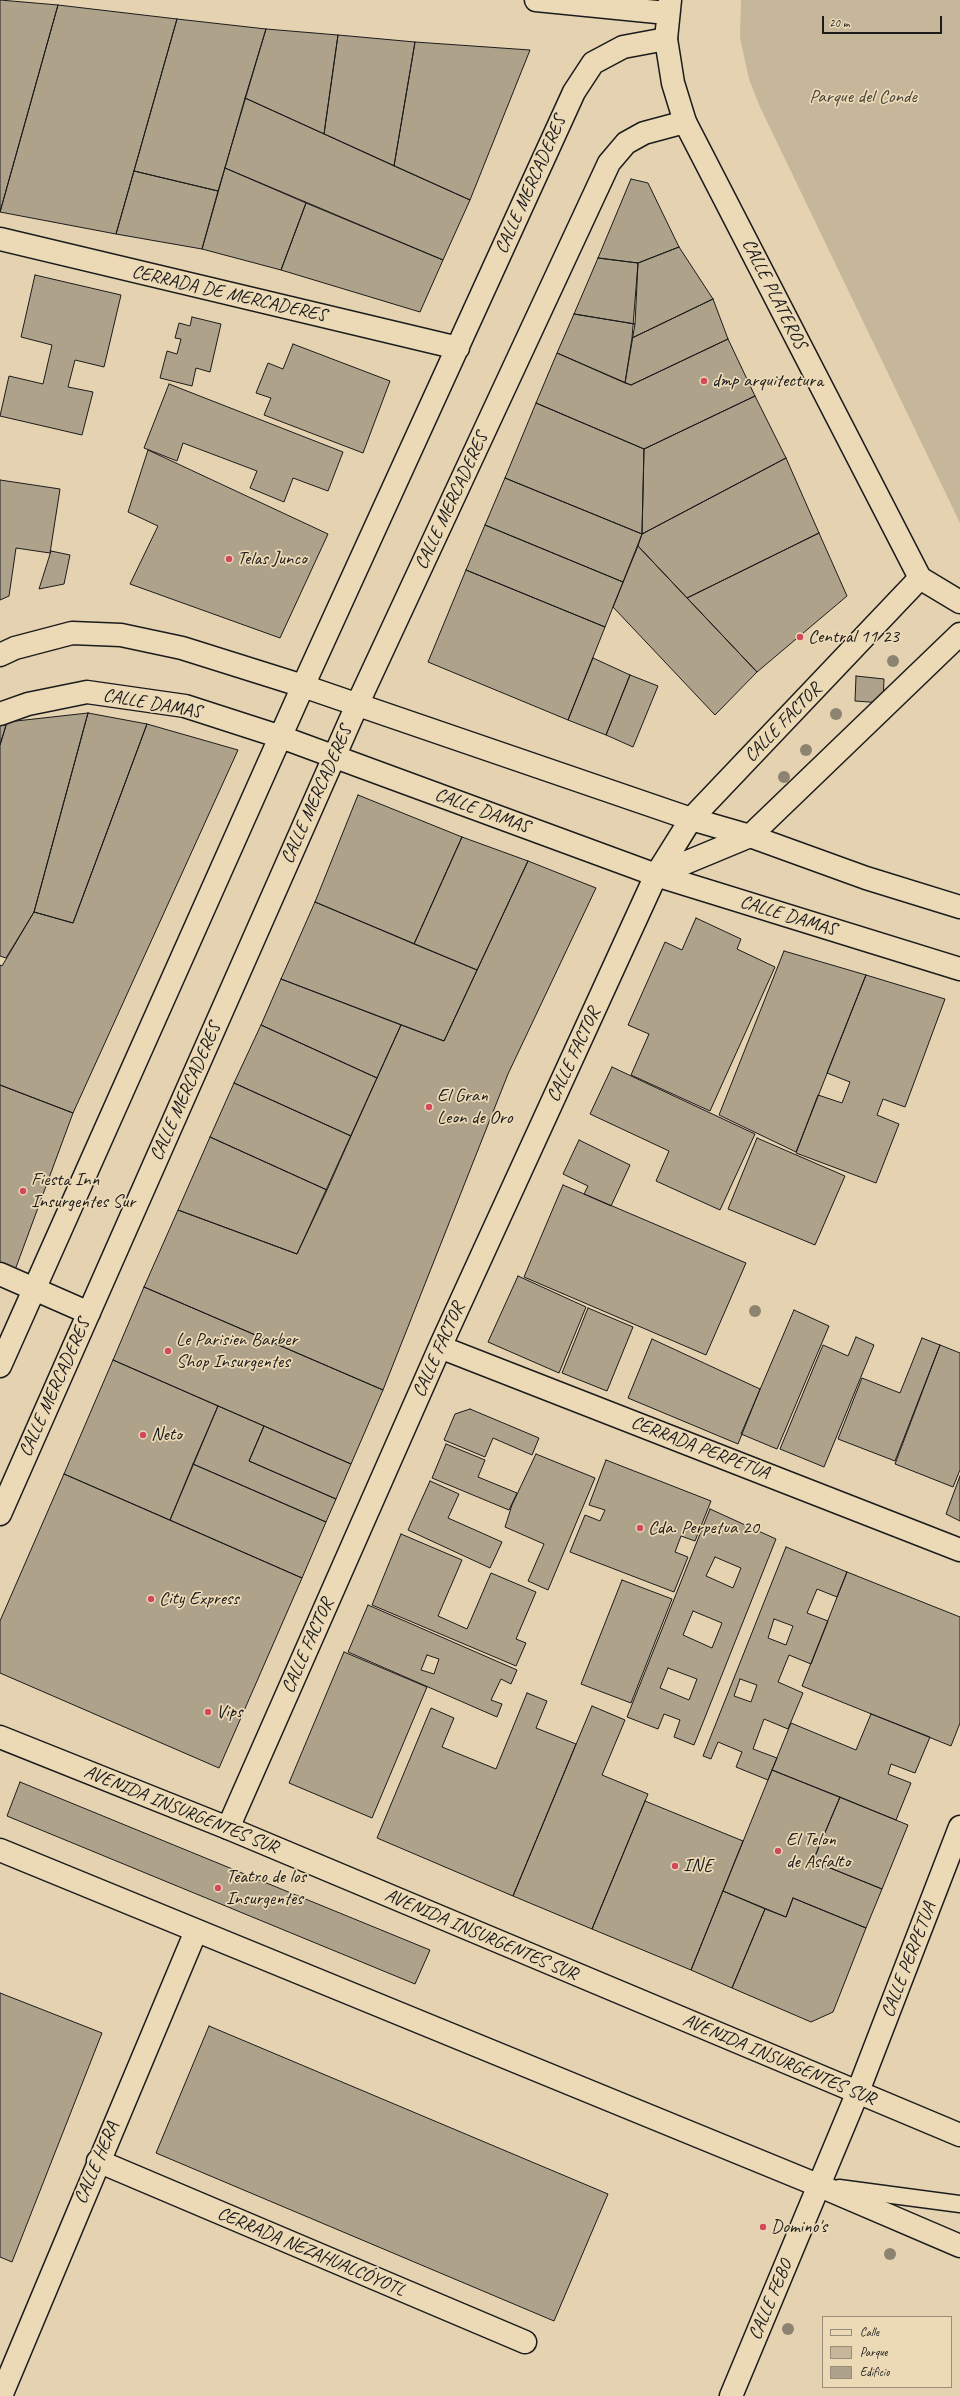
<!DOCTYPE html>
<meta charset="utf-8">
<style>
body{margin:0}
#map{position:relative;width:960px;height:2396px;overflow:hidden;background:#e4d2b1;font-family:Caveat,sans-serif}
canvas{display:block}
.legend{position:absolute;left:822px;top:2316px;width:130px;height:72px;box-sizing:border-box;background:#ecdab7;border:1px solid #998e79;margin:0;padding:5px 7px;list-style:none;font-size:12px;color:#1c1c1c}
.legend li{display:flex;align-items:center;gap:8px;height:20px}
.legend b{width:20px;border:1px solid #998e79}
.scale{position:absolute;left:822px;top:16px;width:120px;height:18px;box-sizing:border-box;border:2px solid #1c1c1c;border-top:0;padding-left:5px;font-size:12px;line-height:14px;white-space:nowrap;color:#1c1c1c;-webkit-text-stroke:3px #ecdab7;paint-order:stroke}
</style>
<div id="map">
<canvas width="960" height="2396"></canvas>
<ul class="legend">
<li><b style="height:5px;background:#ecdab7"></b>Calle</li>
<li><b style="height:11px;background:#c6b79b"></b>Parque</li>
<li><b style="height:11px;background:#afa28a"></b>Edificio</li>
</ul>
<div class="scale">20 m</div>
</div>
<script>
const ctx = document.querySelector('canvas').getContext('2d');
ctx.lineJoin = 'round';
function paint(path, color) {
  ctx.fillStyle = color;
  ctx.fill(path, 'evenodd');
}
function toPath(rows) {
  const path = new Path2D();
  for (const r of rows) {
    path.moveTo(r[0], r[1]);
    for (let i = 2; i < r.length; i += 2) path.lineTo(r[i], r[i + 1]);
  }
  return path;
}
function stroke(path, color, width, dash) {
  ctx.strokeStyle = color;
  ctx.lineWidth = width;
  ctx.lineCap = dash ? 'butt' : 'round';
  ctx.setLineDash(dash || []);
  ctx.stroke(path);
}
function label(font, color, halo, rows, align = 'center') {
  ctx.font = font + ' Caveat,sans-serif';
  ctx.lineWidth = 3.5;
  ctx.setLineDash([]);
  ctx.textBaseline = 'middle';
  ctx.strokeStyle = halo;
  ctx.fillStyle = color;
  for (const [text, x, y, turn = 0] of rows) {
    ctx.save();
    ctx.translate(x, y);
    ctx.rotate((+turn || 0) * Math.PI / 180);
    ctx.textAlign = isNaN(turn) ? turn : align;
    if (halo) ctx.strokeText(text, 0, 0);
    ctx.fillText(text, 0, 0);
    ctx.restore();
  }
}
paint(toPath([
 [741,0,960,0,960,523,760,107,749,79,740,38]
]), '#c6b79b');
const building = toPath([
 [0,0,58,5,0,212,0,0],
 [58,5,177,19,116,234,0,212,58,5],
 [177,19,266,29,218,191,134,171,177,19],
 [266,29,338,35,324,134,245,98,266,29],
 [338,35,415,42,394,166,324,134,338,35],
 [415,42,530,50,470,200,394,166,415,42],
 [245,98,470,200,443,260,225,168,245,98],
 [225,168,306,203,281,270,202,249,225,168],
 [134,171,218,191,202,249,116,234,134,171],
 [631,179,648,183,679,247,638,263,598,258,631,179],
 [306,203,443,260,420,312,281,270,306,203],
 [679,247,713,299,632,338,638,263,679,247],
 [598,258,638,263,635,324,574,314,598,258],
 [35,275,121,295,104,367,75,360,68,387,93,392,82,435,0,416,9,376,43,384,52,345,21,337,35,275],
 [713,299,728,339,631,385,625,383,632,338,713,299],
 [574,314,635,324,625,383,557,353,574,314],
 [192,317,221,324,210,372,196,368,192,386,160,378,167,351,177,354,181,339,175,338,179,323,190,326,192,317],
 [728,339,755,396,644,449,536,403,557,353,631,385,728,339],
 [293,344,390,381,363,453,264,415,271,398,256,393,268,363,283,369,293,344],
 [169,384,343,452,328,491,293,478,284,502,250,488,257,471,183,443,177,461,144,448,169,384],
 [755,396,786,458,642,534,644,449,755,396],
 [536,403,644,449,642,534,505,478,536,403],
 [148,450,328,534,280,638,130,584,158,526,128,512,148,450],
 [786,458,819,533,687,598,638,546,642,534,786,458],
 [505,478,642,534,623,582,485,525,505,478],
 [0,480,60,489,50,553,16,548,9,596,0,600,0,480],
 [485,525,623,582,605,627,466,570,485,525],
 [819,533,847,596,757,672,687,598,819,533],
 [638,546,757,672,715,715,613,607,638,546],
 [51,551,70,555,64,584,39,589,51,551],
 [466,570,605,627,568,720,428,662,466,570],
 [593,658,630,675,606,735,568,720,593,658],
 [630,675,658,686,633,747,606,735,630,675],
 [856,676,884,679,883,703,855,701,856,676],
 [88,713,34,912,6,958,0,956,0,745,7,722,88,713],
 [88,713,147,724,73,923,34,912,88,713],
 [7,722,0,745,0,725,7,722],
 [147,724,238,750,73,1113,0,1085,0,965,2,966,34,912,73,923,147,724],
 [358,795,462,837,414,944,315,902,358,795],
 [462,837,528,861,477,970,414,944,462,837],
 [528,861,596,888,508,1074,383,1390,144,1287,178,1210,297,1254,401,1025,444,1041,528,861],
 [315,902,477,970,444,1041,281,979,315,902],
 [696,918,741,939,737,949,775,967,710,1111,631,1075,649,1034,628,1025,665,942,682,950,696,918],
 [784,951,866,975,796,1152,719,1115,784,951],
 [866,975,945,999,905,1107,883,1099,877,1115,899,1124,876,1183,796,1153,818,1095,842,1103,850,1082,827,1073,866,975],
 [281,979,401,1025,377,1078,261,1025,281,979],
 [261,1025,377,1078,351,1136,234,1083,261,1025],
 [612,1067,755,1134,720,1210,656,1181,669,1151,590,1114,612,1067],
 [234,1083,351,1136,327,1190,210,1137,234,1083],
 [0,1085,73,1113,15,1270,0,1264,0,1085],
 [210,1137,327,1190,297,1254,178,1210,210,1137],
 [757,1138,845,1176,815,1245,728,1209,757,1138],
 [579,1140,630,1165,611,1206,584,1194,588,1186,563,1174,579,1140],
 [563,1185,746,1263,706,1355,524,1277,563,1185],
 [518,1276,586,1307,559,1373,488,1342,518,1276],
 [144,1287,383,1390,351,1464,113,1360,144,1287],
 [588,1308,633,1327,607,1391,562,1373,588,1308],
 [794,1310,829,1326,777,1449,741,1434,794,1310],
 [856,1337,874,1345,824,1467,780,1449,823,1345,848,1356,856,1337],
 [922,1338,940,1345,895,1461,838,1439,862,1378,900,1393,922,1338],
 [652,1339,760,1389,738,1444,628,1398,652,1339],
 [940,1345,960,1353,960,1470,953,1487,895,1464,940,1345],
 [113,1360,218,1406,170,1520,64,1474,113,1360],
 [218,1406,264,1426,249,1461,336,1499,326,1522,193,1464,218,1406],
 [470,1409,539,1438,532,1455,493,1438,485,1457,444,1440,455,1414,470,1409],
 [264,1426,351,1464,336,1499,249,1461,264,1426],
 [446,1444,485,1460,478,1477,517,1493,509,1510,432,1478,446,1444],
 [536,1454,595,1478,548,1590,528,1581,544,1544,505,1527,512,1505,536,1454],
 [606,1460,711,1501,695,1541,681,1536,675,1552,688,1557,674,1592,570,1552,585,1515,600,1521,605,1510,589,1505,606,1460],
 [193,1464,326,1522,302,1578,170,1520,193,1464],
 [64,1474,302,1578,219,1768,0,1673,0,1621,64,1474],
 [960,1476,960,1521,946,1514,960,1476],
 [430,1481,459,1494,448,1518,502,1542,490,1568,408,1530,430,1481],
 [710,1509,776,1539,694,1745,674,1737,680,1720,664,1714,658,1729,627,1717,710,1509],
 [715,1557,741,1568,733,1588,706,1576,715,1557],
 [693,1611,722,1623,712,1648,683,1635,693,1611],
 [668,1668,697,1679,689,1700,660,1688,668,1668],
 [401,1534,462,1560,438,1616,467,1629,491,1573,536,1592,516,1639,526,1643,516,1666,372,1605,401,1534],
 [786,1547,847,1572,837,1597,817,1589,807,1613,828,1621,811,1664,789,1655,778,1682,803,1693,788,1729,764,1719,753,1749,777,1758,768,1780,736,1767,742,1752,718,1742,711,1759,703,1756,786,1547],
 [774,1619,793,1626,786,1645,768,1638,774,1619],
 [740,1679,757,1685,751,1702,734,1696,740,1679],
 [847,1572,960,1617,960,1723,951,1746,802,1686,847,1572],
 [622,1580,672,1599,631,1703,581,1684,622,1580],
 [368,1605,517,1670,511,1684,501,1679,491,1700,502,1704,497,1717,348,1652,368,1605],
 [427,1655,439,1659,434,1674,421,1670,427,1655],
 [344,1652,427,1687,372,1818,289,1783,344,1652],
 [527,1693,547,1701,536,1728,576,1744,513,1896,377,1838,431,1708,454,1718,442,1747,496,1769,527,1693],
 [592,1706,625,1720,602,1775,648,1794,592,1929,513,1896,592,1706],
 [871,1714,930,1737,915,1773,891,1764,888,1774,911,1783,896,1820,772,1770,791,1723,856,1750,871,1714],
 [772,1770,840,1797,813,1861,882,1889,866,1928,793,1898,786,1917,723,1891,772,1770],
 [20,1782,430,1950,415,1984,7,1816,20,1782],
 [840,1797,908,1825,882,1889,813,1861,840,1797],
 [645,1801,743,1841,691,1970,592,1929,645,1801],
 [723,1891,765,1909,732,1988,691,1970,723,1891],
 [793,1898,866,1928,833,2012,811,2022,732,1988,765,1909,786,1917,793,1898],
 [0,1993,102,2033,12,2262,0,2257,0,1993],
 [209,2026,608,2194,554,2321,156,2153,209,2026]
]);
paint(building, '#afa28a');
stroke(building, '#1c1c1c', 1);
const service = toPath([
 [839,2188,960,2204]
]);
const minor = toPath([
 [0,239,458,348],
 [0,655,15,648,72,633,121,635,182,648,303,686,691,819,750,836,866,878,960,907],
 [0,714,28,704,87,692,185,706,281,737,656,875,960,969],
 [656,875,750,836,960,634],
 [0,1274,89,1313],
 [440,1347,960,1550],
 [0,1366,303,686,574,92,593,63,623,47,666,39],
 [0,1514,357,705,609,163,626,143,644,133,685,122],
 [228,1828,440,1347,656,875,691,819,920,578],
 [98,2161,525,2342],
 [1,2396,196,1931],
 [731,2396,857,2094,960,1827]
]);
const tertiary = toPath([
 [536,0,667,13],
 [670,0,666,39,673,83,685,122,920,578,960,602]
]);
const secondary = toPath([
 [0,1737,228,1828,960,2135],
 [0,1850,820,2186,960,2246]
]);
stroke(service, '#1c1c1c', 19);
stroke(minor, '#1c1c1c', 25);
stroke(tertiary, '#1c1c1c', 25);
stroke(secondary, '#1c1c1c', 25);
stroke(service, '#ecdab7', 16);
stroke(minor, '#ecdab7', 22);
stroke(tertiary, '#ecdab7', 22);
stroke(secondary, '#ecdab7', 22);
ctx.fillStyle = '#8d8371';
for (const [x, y] of [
 [893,661],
 [836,714],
 [806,750],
 [784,777],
 [755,1311],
 [890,2254],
 [788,2329]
]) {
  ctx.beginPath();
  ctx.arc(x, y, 6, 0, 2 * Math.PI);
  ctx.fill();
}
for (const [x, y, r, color] of [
 [704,381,4,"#d1495b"],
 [229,559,4,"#d1495b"],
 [800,637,4,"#d1495b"],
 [429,1107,4,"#d1495b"],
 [23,1191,4,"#d1495b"],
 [168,1351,4,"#d1495b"],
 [143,1435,4,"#d1495b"],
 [640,1528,4,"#d1495b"],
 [151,1599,4,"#d1495b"],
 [208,1712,4,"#d1495b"],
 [778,1851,4,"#d1495b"],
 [675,1866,4,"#d1495b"],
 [218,1888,4,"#d1495b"],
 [763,2227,4,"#d1495b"]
]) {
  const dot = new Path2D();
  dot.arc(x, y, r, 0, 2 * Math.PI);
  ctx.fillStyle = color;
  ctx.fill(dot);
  stroke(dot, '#ecdab7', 1.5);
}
label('19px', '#46433c', '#ecdab7', [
 ["Parque del Conde",863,97]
]);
label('19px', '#1c1c1c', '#ecdab7', [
 ["CALLE MERCADERES",531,185,-66],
 ["CERRADA DE MERCADERES",229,294,13],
 ["CALLE PLATEROS",774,294,63],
 ["CALLE MERCADERES",452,501,-65],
 ["CALLE DAMAS",152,704,10],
 ["CALLE FACTOR",783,723,-46],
 ["CALLE MERCADERES",317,795,-66],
 ["CALLE DAMAS",482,811,20],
 ["CALLE DAMAS",788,916,17],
 ["CALLE FACTOR",574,1055,-65],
 ["CALLE MERCADERES",186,1092,-66],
 ["CALLE FACTOR",439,1350,-66],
 ["CALLE MERCADERES",55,1388,-66],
 ["CERRADA PERPETUA",700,1448,21],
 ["CALLE FACTOR",308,1646,-66],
 ["AVENIDA INSURGENTES SUR",181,1810,22],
 ["AVENIDA INSURGENTES SUR",481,1935,23],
 ["CALLE PERPETUA",909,1960,-69],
 ["AVENIDA INSURGENTES SUR",779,2060,23],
 ["CALLE HERA",97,2163,-67],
 ["CERRADA NEZAHUALCÓYOTL",311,2252,23],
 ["CALLE FEBO",771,2300,-67]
]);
label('19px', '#1c1c1c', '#ecdab7', [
 ["dmp arquitectura",712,381],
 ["Telas Junco",237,559],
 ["Central 11 23",808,637],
 ["El Gran",437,1096],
 ["Leon de Oro",437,1118],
 ["Fiesta Inn",31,1180],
 ["Insurgentes Sur",31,1202],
 ["Le Parisien Barber",176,1340],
 ["Shop Insurgentes",176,1362],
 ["Neto",151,1435],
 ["Cda. Perpetua 20",648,1528],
 ["City Express",159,1599],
 ["Vips",216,1712],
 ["El Telon",786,1840],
 ["de Asfalto",786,1862],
 ["INE",683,1866],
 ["Teatro de los",226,1877],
 ["Insurgentes",226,1899],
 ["Domino's",771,2227]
], 'left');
</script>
